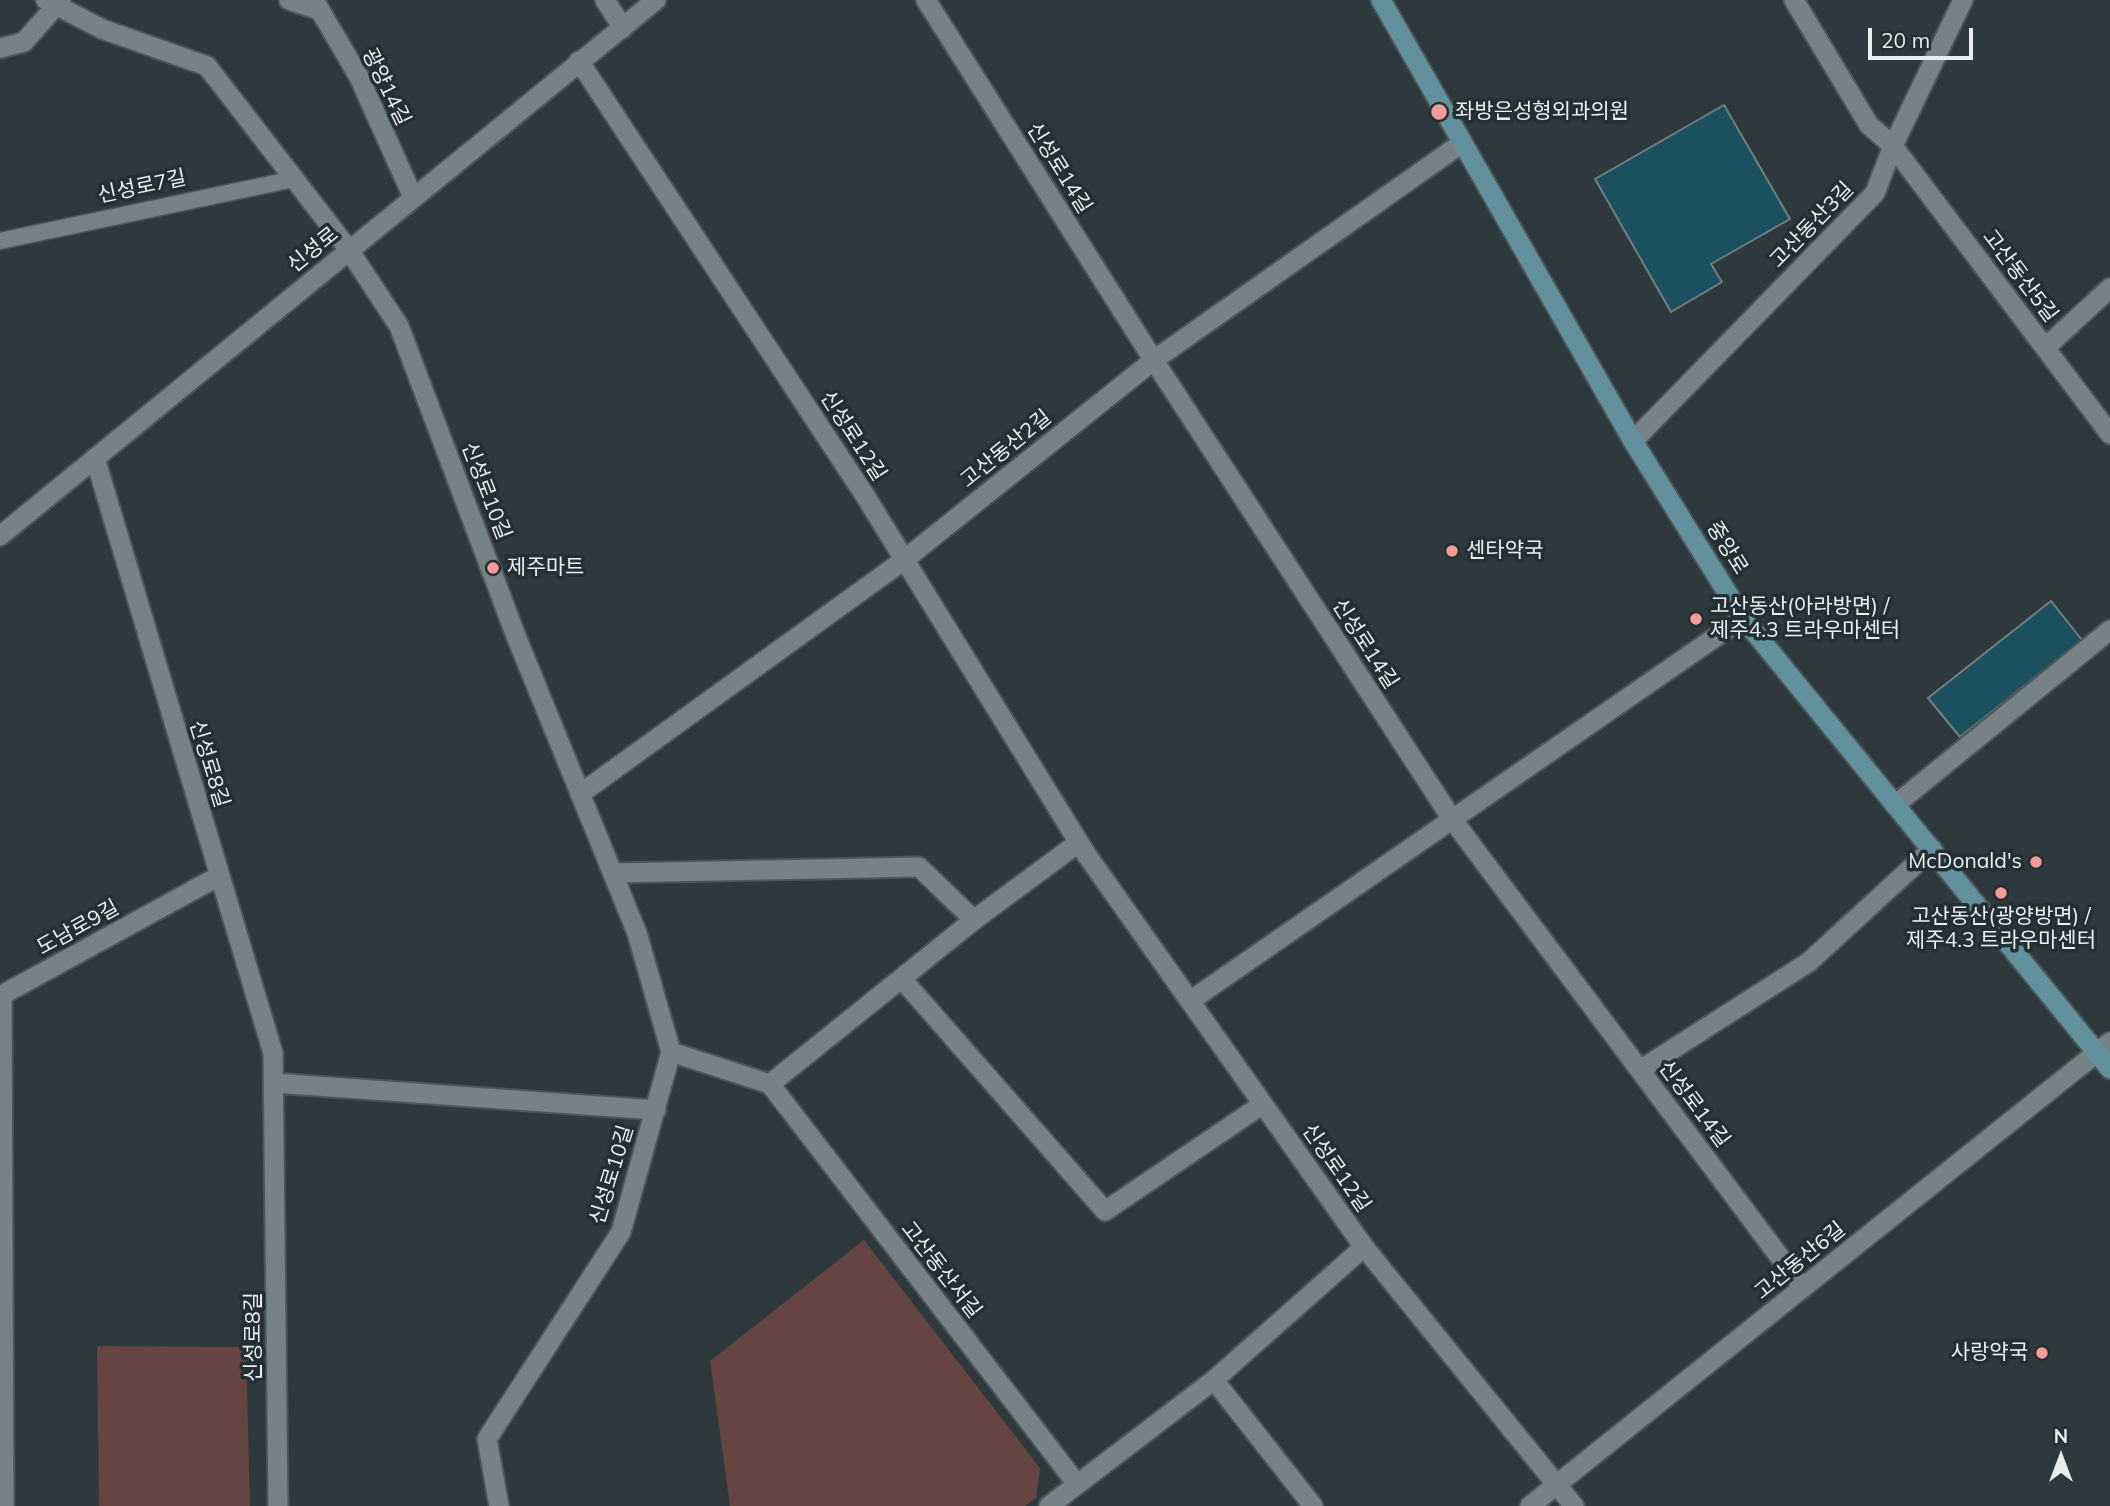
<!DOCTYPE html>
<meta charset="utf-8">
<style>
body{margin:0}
#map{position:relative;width:2110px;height:1506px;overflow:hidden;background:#2d393d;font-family:Mulish,sans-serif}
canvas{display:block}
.north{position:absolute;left:2026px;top:1422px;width:70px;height:70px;-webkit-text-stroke:5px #242f33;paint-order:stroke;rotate:0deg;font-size:19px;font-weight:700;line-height:28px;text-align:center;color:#e7eef0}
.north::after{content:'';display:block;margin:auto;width:24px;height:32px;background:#e7eef0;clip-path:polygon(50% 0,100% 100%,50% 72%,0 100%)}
.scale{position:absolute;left:1868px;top:28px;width:105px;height:32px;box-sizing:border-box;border:4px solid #e7eef0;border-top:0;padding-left:9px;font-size:21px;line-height:24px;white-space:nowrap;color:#e7eef0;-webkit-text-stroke:5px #242f33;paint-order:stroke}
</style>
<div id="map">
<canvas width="2110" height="1506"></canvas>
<div class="north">N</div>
<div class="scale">20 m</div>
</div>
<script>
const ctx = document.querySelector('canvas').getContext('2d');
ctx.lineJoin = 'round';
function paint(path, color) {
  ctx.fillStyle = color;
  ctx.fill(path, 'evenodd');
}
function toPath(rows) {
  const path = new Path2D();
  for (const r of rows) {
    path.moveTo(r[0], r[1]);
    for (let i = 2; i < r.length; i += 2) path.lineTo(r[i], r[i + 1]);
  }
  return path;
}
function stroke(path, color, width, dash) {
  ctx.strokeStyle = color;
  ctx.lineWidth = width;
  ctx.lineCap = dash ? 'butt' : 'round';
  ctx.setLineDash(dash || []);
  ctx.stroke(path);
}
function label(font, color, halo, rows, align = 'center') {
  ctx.font = font + ' Mulish,"Noto Sans KR",sans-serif';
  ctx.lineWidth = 7;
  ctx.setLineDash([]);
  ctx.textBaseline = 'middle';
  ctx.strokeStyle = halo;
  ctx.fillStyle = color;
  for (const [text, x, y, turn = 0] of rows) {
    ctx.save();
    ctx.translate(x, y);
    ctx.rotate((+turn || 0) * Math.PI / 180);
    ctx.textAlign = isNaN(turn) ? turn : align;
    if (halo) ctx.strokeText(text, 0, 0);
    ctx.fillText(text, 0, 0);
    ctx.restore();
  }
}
paint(toPath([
 [864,1240,1040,1468,1036,1498,1025,1506,730,1506,710,1361],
 [97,1346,246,1347,250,1506,99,1506]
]), '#664442');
const building = toPath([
 [1724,105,1790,219,1711,264,1722,282,1671,312,1595,179,1724,105],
 [2051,601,2082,640,1960,737,1928,698,2051,601]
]);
paint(building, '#1b515f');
stroke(building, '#727f83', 2);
const service = toPath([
 [0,241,294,179]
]);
const minor = toPath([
 [46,0,102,29,207,66,349,250,399,326,516,636,637,933,671,1052,621,1232,487,1439,499,1506],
 [289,0,319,10],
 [314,0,359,77,413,197],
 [605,0,623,28],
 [926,0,1144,345,1452,819,1803,1288],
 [1794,0,1869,125,1893,146,2110,434],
 [0,48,24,42,61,0],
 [579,61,864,494,1086,854,1364,1247,1574,1506],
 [2045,348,2110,288],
 [1633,441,1875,193,1893,146,1963,0],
 [95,458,273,1053,278,1506],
 [580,794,904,560,1154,360,1462,143],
 [1895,805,2110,630],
 [613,873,919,867,974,920],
 [902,979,1105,1211,1263,1104],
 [1190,1001,1743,618],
 [671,1052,770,1084],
 [1640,1070,1809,962,1932,849],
 [274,1083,656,1110],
 [770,1084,1077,1484],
 [770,1084,974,920,1078,843],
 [1214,1380,1313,1506],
 [4,1506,2,995,219,876],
 [1049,1506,1214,1380,1364,1247],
 [1530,1506,2110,1042]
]);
const tertiary = toPath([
 [0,536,656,0]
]);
const secondary = toPath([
 [1381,0,1633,441,1743,618,2110,1069]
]);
stroke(service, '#4c5659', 19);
stroke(minor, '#4c5659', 23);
stroke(tertiary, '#4c5659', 23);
stroke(secondary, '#4c5659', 23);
stroke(service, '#758286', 16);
stroke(minor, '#758286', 19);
stroke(tertiary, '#758286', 19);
stroke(secondary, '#62919d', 19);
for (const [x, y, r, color] of [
 [1439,112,9,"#f59b98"],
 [1452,551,7,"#f59b98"],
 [493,568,7,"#f59b98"],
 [1696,619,7,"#f59b98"],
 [2036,862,7,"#f59b98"],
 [2001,893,7,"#f59b98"],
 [2042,1353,7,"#f59b98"]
]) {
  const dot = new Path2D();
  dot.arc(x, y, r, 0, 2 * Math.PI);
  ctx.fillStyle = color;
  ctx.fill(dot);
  stroke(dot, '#242f33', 2.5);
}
label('21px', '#e7eef0', '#242f33', [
 ["광양14길",386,87,64],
 ["신성로14길",1059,168,58],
 ["신성로7길",142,187,-12],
 ["고산동산3길",1812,225,-46],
 ["신성로",313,250,-39],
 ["고산동산5길",2020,276,53],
 ["신성로12길",853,436,57],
 ["고산동산2길",1006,449,-39],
 ["신성로10길",486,491,69],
 ["중앙로",1727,548,58],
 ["신성로14길",1365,644,57],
 ["신성로8길",209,764,73],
 ["도남로9길",78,928,-29],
 ["신성로14길",1694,1104,53],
 ["신성로12길",1336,1168,55],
 ["신성로10길",612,1175,-73],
 ["고산동산6길",1800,1261,-39],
 ["고산동산서길",941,1270,52],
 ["신성로8길",254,1337,-90]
]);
label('21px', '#e7eef0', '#242f33', [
 ["좌방은성형외과의원",1455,112],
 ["센타약국",1466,551],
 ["제주마트",507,568],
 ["고산동산(아라방면) /",1710,607],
 ["제주4.3 트라우마센터",1710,631],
 ["McDonald's",2022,862,"right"],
 ["고산동산(광양방면) /",2001,917,"center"],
 ["제주4.3 트라우마센터",2001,941,"center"],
 ["사랑약국",2028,1353,"right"]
], 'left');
</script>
